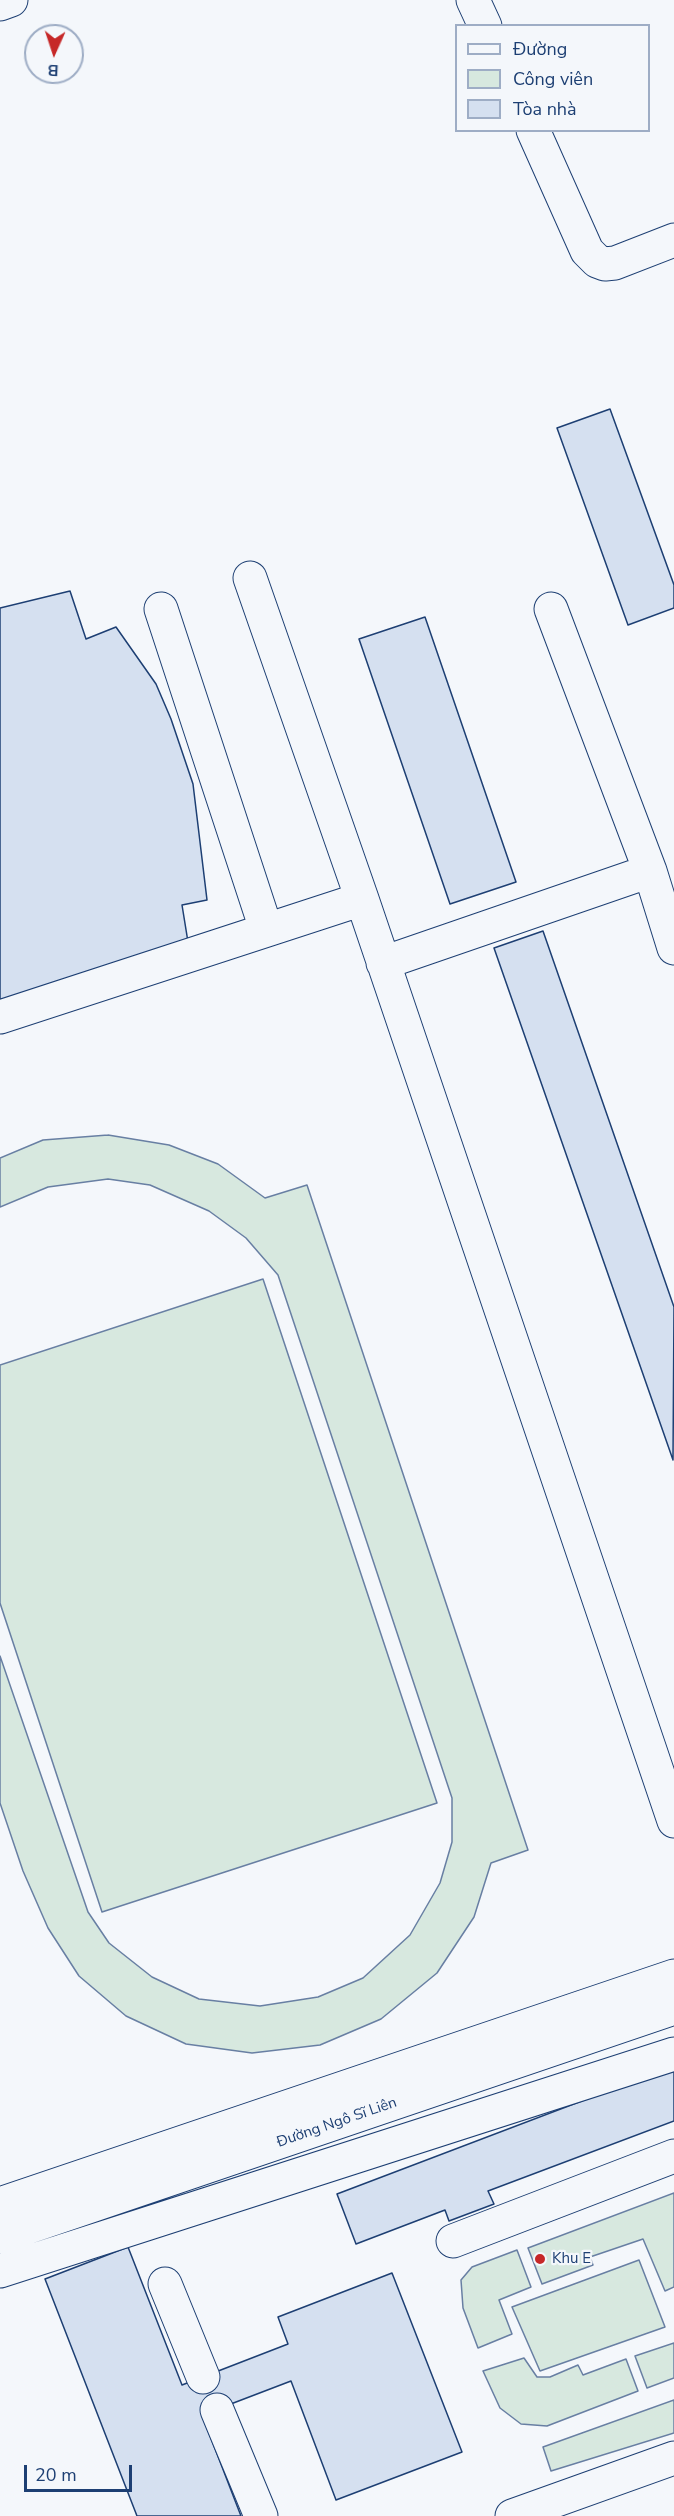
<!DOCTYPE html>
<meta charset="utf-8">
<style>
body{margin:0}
#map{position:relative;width:674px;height:2516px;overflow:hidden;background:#f4f7fb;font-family:"Nunito Sans",sans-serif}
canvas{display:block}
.legend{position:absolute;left:455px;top:24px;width:195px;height:108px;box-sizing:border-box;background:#f4f7fb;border:2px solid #9eadc5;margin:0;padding:8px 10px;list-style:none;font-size:18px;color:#1d3f73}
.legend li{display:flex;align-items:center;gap:12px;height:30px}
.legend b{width:30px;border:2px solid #9eadc5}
.north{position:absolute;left:24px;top:24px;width:60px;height:60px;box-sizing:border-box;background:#f4f7fb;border:2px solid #9eadc5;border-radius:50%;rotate:183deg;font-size:16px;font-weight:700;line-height:24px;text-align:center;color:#1d3f73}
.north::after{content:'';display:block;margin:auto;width:21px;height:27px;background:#c62828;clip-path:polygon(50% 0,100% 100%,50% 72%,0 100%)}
.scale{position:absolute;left:24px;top:2465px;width:108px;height:27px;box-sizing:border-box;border:3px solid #1d3f73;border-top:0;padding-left:8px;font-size:18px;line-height:21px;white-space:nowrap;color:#1d3f73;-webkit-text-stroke:4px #f4f7fb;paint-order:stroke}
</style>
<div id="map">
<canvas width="674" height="2516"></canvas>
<ul class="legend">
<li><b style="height:8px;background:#f4f7fb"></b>Đường</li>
<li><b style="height:16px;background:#d7e8df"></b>Công viên</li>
<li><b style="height:16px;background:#d5e0f0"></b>Tòa nhà</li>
</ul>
<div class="north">B</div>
<div class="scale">20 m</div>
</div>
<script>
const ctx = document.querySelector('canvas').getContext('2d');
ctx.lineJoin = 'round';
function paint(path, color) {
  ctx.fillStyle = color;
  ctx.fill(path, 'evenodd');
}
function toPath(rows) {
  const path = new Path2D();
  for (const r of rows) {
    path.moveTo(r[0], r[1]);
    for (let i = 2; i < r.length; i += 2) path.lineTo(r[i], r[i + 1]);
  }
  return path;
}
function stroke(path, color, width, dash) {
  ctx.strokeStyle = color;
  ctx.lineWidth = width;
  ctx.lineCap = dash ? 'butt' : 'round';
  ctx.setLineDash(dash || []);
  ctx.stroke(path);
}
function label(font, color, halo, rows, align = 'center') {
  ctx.font = font + ' "Nunito Sans",sans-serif';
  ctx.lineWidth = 4.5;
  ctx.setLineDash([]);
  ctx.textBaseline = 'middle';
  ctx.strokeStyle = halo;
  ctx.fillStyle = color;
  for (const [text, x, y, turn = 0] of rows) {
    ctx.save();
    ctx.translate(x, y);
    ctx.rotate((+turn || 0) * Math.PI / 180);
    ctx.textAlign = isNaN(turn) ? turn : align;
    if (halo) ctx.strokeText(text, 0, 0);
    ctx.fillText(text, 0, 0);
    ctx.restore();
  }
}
const green = toPath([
 [108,1135,169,1145,218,1164,265,1198,307,1185,528,1850,491,1863,474,1917,437,1973,381,2019,320,2045,252,2053,186,2044,126,2016,79,1976,48,1928,23,1871,0,1803,0,1656,88,1912,109,1943,152,1977,199,1999,260,2006,318,1997,363,1978,410,1935,440,1883,452,1842,452,1798,278,1275,246,1238,209,1211,150,1185,108,1179,48,1187,0,1207,0,1158,43,1140,108,1135],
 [263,1279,437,1803,102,1912,0,1603,0,1365,263,1279],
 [674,2193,674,2287,665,2291,643,2239,590,2257,593,2265,542,2284,528,2248,674,2193],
 [517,2250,531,2287,499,2300,512,2334,478,2348,463,2308,461,2280,472,2267,517,2250],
 [639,2260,665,2327,540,2371,512,2307,639,2260],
 [674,2343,674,2378,647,2388,635,2356,674,2343],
 [524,2358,537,2377,550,2377,578,2365,583,2375,626,2359,638,2391,547,2426,521,2424,500,2408,483,2371,524,2358],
 [674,2400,674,2433,551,2471,543,2447,674,2400]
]);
paint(green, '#d7e8df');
stroke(green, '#687fa3', 1.5);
const building = toPath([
 [610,409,674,585,674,608,628,625,557,428,610,409],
 [70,591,86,639,116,627,156,684,171,719,193,784,207,900,182,905,188,942,0,1002,0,608,70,591],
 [425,617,516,882,450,904,359,639,425,617],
 [543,931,674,1307,673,1460,494,948,543,931],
 [674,2066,674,2121,488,2191,494,2204,449,2221,445,2210,356,2244,337,2194,674,2066],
 [128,2247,182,2385,288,2344,278,2317,392,2273,462,2452,336,2500,291,2381,202,2415,241,2516,137,2516,45,2279,128,2247]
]);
paint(building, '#d5e0f0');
stroke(building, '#1d3f73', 1.5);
const minor = toPath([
 [473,0,485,26],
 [0,4,11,0],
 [533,130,587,251,597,261,605,264,615,263,674,240],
 [250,578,362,899,674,1821],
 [161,609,266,929],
 [551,609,650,871,674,948],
 [383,963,650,871],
 [0,1017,362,899],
 [0,2204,674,1976],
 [0,2237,674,2008],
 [453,2241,674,2156],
 [0,2271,674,2054],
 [165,2284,203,2377],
 [217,2410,261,2516],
 [512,2516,674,2458]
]);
stroke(minor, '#1d3f73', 35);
stroke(minor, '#f4f7fb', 33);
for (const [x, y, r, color] of [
 [540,2259,6,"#c62828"]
]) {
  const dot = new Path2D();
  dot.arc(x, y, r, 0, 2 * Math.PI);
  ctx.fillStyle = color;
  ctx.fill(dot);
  stroke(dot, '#f4f7fb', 2);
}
label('15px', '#1d3f73', '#f4f7fb', [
 ["Đường Ngô Sĩ Liên",337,2123,-19]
]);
label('15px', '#1d3f73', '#f4f7fb', [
 ["Khu E",552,2259]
], 'left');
</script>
